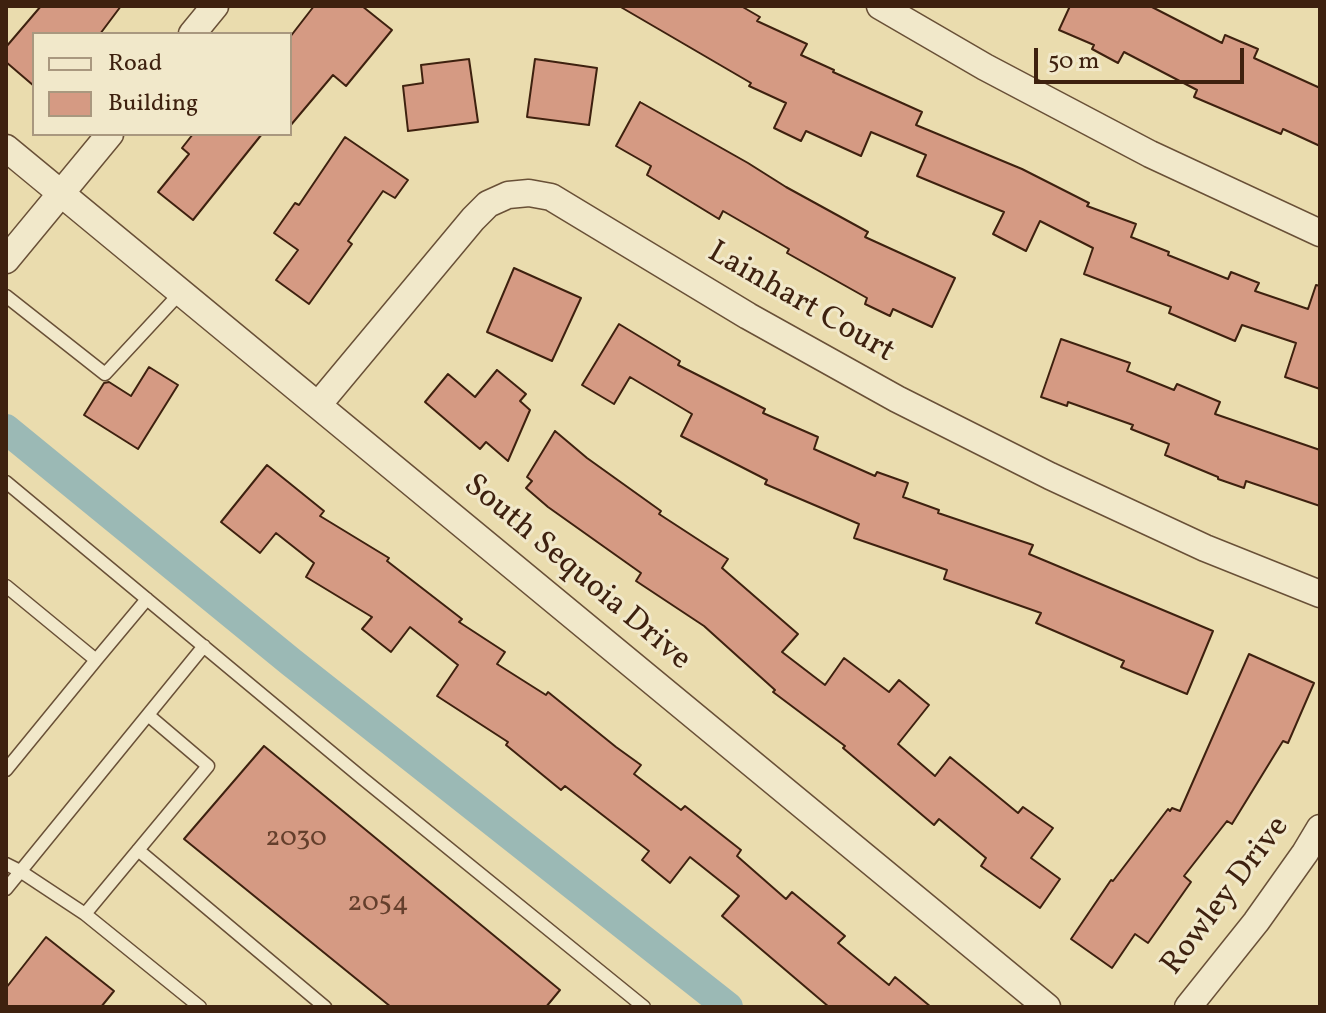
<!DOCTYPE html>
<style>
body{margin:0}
#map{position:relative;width:1326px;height:1013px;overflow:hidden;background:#eadcae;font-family:Vollkorn,serif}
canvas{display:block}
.frame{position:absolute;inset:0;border:8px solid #3e210f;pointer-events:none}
.legend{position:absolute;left:32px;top:32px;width:260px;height:104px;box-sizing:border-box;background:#f1e8ca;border:2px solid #a9987f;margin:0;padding:10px 14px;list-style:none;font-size:24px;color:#3e210f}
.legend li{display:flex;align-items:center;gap:16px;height:40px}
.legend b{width:40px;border:2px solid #a9987f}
.scale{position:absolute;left:1034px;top:48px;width:210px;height:36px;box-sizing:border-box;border:4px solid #3e210f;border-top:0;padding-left:10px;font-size:24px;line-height:28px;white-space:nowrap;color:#3e210f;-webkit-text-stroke:6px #f1e8ca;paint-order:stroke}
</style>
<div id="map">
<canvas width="1326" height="1013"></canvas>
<div class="frame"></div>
<ul class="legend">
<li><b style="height:10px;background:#f1e8ca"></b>Road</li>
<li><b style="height:22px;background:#d59a83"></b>Building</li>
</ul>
<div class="scale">50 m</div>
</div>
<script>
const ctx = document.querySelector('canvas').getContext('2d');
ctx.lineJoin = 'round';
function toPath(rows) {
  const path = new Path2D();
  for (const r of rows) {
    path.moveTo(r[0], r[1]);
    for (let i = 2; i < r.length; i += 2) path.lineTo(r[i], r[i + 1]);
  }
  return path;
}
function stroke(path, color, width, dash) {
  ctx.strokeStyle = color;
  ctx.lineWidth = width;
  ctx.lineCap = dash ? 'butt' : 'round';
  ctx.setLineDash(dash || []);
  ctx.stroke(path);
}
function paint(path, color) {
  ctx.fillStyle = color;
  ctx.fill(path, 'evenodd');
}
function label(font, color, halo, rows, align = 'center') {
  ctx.font = font + ' Vollkorn,serif';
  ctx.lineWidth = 6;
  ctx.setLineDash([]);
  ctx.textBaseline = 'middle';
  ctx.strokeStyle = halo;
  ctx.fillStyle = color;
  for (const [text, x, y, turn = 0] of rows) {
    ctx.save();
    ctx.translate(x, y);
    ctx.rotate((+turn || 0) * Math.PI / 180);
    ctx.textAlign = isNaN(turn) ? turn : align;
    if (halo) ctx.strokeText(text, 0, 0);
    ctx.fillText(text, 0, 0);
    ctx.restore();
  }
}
stroke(toPath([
 [6,429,291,662,728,1007]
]), '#9bb9b5', 30);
const building = toPath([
 [41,6,121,6,100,34,34,34,34,86,6,62,6,47,41,6],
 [314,6,362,6,392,30,346,86,333,75,290,126,290,37,314,6],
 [619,6,741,6,760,17,757,21,807,44,801,55,834,70,833,72,922,112,916,125,1022,169,1089,203,1087,206,1136,224,1131,237,1169,252,1168,255,1228,279,1231,272,1259,283,1255,291,1308,309,1316,285,1320,286,1320,389,1285,377,1296,343,1242,325,1235,341,1169,313,1171,307,1084,274,1093,248,1040,221,1026,251,993,234,1004,212,917,176,926,155,871,132,861,156,806,131,801,141,774,128,786,103,749,86,751,83,619,6],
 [1070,6,1150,6,1222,43,1225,35,1258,49,1254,58,1320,88,1320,146,1283,129,1281,134,1194,97,1197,90,1124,52,1118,63,1092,49,1094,45,1059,30,1070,6],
 [469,59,478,122,408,131,403,86,423,83,421,65,469,59],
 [535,59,597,68,589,125,527,117,535,59],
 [640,102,748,163,786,187,868,232,865,237,955,278,932,327,893,309,890,316,865,304,867,298,787,253,789,249,723,211,719,219,647,175,651,166,616,146,640,102],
 [193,134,262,134,193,220,158,192,189,154,182,148,193,134],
 [345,137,408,180,395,198,383,191,348,241,352,244,309,304,276,280,298,250,274,233,295,203,299,205,345,137],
 [514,268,581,298,552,361,487,332,514,268],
 [619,324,680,361,678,365,765,409,763,413,818,437,814,449,875,476,877,472,908,483,903,497,939,510,938,513,1033,545,1029,554,1213,631,1187,694,1121,667,1124,661,1036,623,1041,613,944,579,947,570,854,538,859,524,765,484,767,480,681,436,692,414,630,377,614,404,582,385,619,324],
 [1061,339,1130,363,1127,371,1174,390,1177,384,1220,402,1215,414,1320,450,1320,506,1246,481,1244,488,1218,479,1218,477,1165,455,1169,444,1131,429,1133,425,1068,402,1067,406,1041,397,1061,339],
 [149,367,178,385,138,449,84,415,104,383,109,382,131,396,149,367],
 [497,370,526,394,520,401,530,410,508,461,486,442,480,449,425,402,448,374,475,397,497,370],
 [555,431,587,458,661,511,659,514,728,559,722,568,798,634,782,652,825,685,844,658,889,692,899,680,929,705,898,744,935,776,950,757,1018,813,1023,807,1053,828,1031,858,1060,879,1040,908,981,866,986,858,939,819,934,825,843,748,845,746,773,692,775,690,704,626,636,581,641,573,548,507,526,488,532,481,527,477,555,431],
 [267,465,324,511,320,516,389,558,387,561,462,619,459,622,505,652,497,664,546,695,548,692,616,747,641,765,634,774,681,810,685,806,741,850,737,856,786,899,792,892,845,936,838,943,889,985,895,977,931,1007,829,1007,722,916,739,896,690,857,670,883,642,860,649,851,565,786,561,790,506,745,508,742,437,696,458,665,410,627,391,652,362,629,372,617,306,577,314,563,276,533,260,553,221,522,267,465],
 [1249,654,1314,683,1288,743,1283,741,1232,824,1227,821,1184,876,1191,882,1148,943,1135,934,1112,968,1071,939,1111,880,1113,881,1168,809,1170,811,1172,808,1180,811,1249,654],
 [264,746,560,990,546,1007,391,1007,184,839,264,746],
 [46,937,114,991,101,1007,6,1007,6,988,46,937]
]);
paint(building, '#d59a83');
stroke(building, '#3e210f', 2);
const lane = toPath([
 [6,296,105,374,181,292],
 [6,482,362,778,644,1007],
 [6,586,96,660,6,770],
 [96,660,147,599],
 [138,850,325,1007],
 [6,864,20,871,85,914,200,1007],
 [6,889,204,646],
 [85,914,208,766,148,715]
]);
const street = toPath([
 [880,6,985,67,1150,154,1320,233],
 [192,34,215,6],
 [6,148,1047,1007],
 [6,260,110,134],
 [318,405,473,219,488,204,508,195,529,193,551,197,748,316,897,399,1050,476,1205,548,1320,594],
 [1188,1007,1256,922,1305,853,1320,828]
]);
stroke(lane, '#695037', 15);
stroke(street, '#695037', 29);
stroke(lane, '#f1e8ca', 12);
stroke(street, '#f1e8ca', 26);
label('28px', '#643f2c', null, [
 ["2030",296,840],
 ["2054",378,905]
]);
label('32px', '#3e210f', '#f1e8ca', [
 ["Lainhart Court",800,304,30],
 ["South Sequoia Drive",576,574,40],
 ["Rowley Drive",1227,897,-53]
]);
</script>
